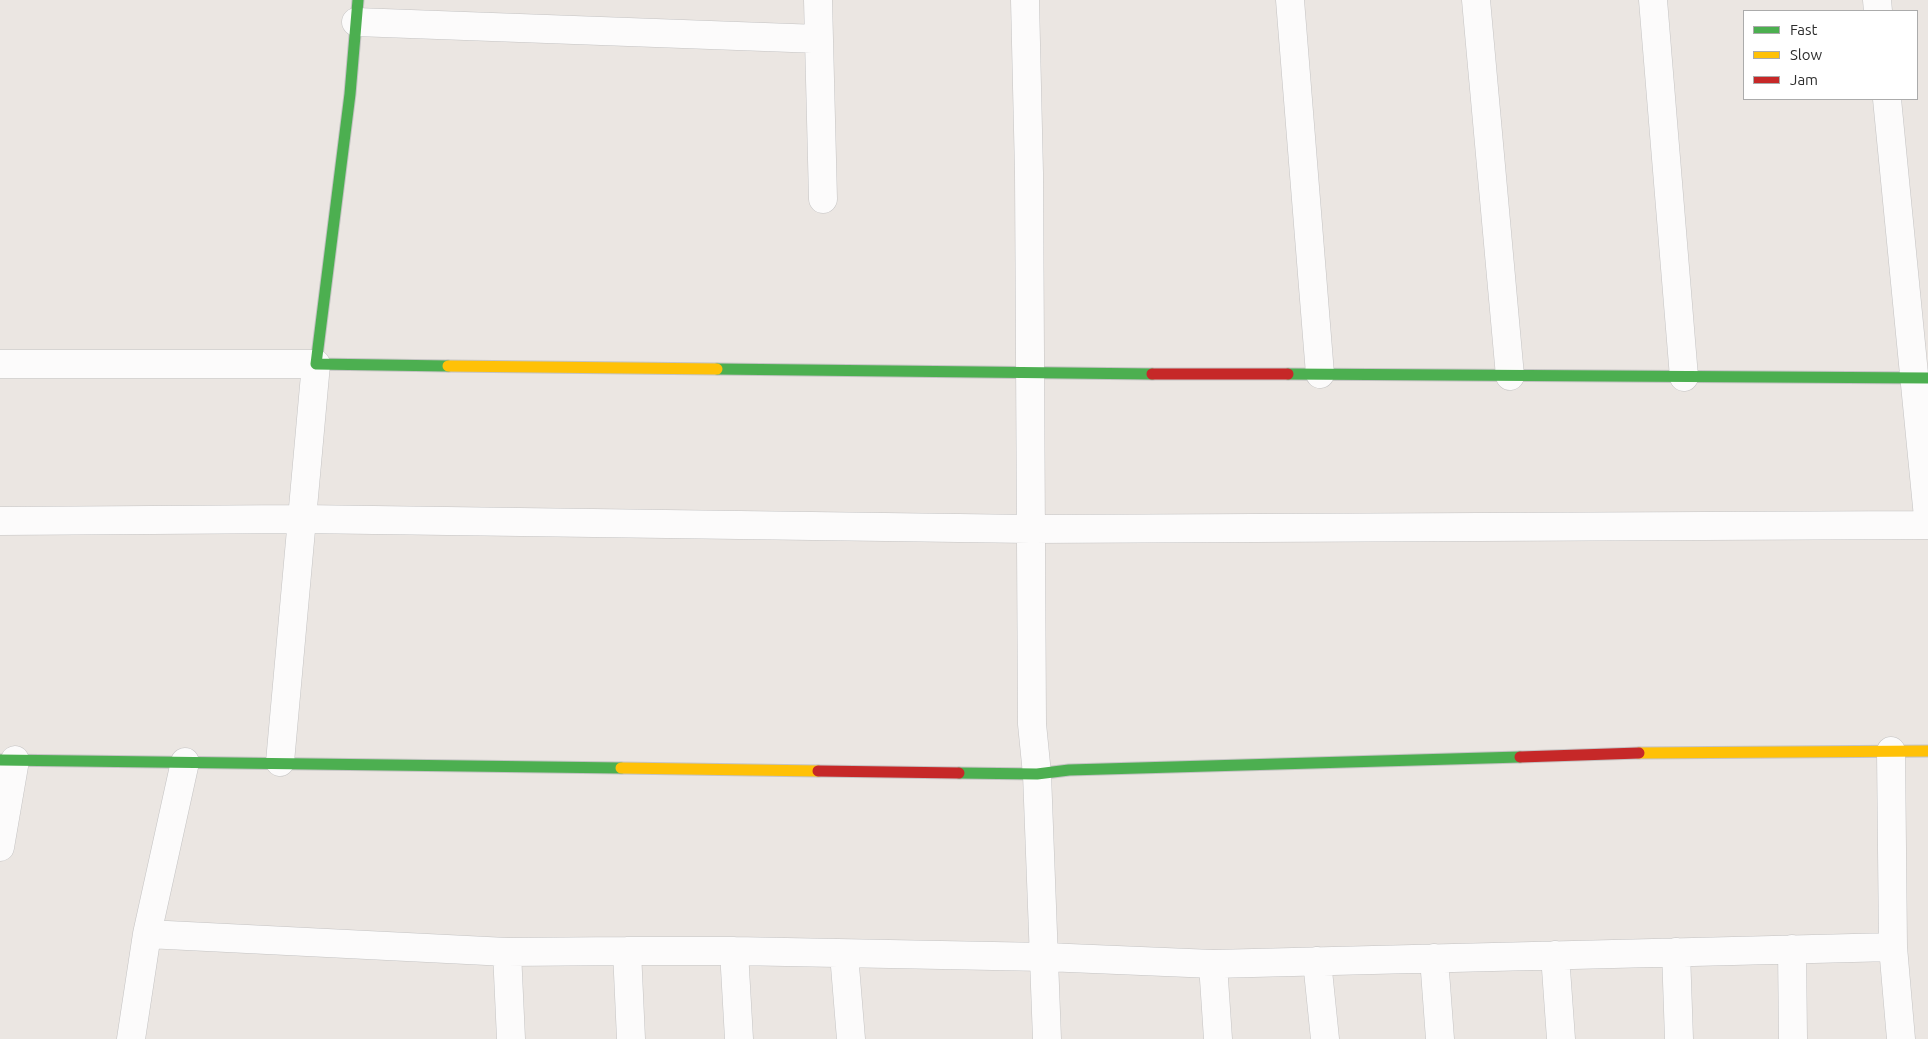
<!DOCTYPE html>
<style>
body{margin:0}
#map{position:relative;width:1928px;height:1039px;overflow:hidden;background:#ebe6e2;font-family:Ubuntu,sans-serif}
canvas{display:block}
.legend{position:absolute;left:1743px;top:10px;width:175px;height:90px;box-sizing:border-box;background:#fff;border:1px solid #ababab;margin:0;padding:6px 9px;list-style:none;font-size:15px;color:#2d2d2d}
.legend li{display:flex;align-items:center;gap:10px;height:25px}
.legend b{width:25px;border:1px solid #ababab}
</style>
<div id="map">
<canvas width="1928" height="1039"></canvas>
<ul class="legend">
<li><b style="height:6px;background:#4caf50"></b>Fast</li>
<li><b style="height:6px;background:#ffc107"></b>Slow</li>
<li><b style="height:6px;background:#c62828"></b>Jam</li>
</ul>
</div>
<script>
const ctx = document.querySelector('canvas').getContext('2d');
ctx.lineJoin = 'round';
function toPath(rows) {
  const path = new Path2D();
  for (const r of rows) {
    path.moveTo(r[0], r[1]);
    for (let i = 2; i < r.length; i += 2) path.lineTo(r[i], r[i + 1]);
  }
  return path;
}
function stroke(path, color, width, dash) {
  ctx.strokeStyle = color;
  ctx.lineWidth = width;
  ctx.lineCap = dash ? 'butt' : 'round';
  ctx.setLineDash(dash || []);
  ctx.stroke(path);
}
const street = toPath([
 [818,0,823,199],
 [1025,0,1029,173,1032,724,1037,774,1047,1039],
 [1290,0,1320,374],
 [1476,0,1510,376],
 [1653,0,1684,377],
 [1877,0,1878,11],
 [356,22,819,39],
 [1887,99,1928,517],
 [0,364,316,364,280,762],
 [0,521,301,519,1031,529,1928,525],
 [1891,751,1893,947,1901,1039],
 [0,847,15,760],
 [147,934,507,952],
 [1792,949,1793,1039],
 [734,951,739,1039],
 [1676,952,1679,1039],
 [844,954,851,1039],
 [1555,955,1561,1039],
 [1434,958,1440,1039],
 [1317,961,1325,1039],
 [1213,964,1218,1039],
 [131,1039,147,934,185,762],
 [511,1039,507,952,627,951],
 [631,1039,627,951,734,951,1045,957,1213,964,1893,947]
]);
const fast = toPath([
 [358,0,350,94,316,364,448,366],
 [717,369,1152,374],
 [1288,374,1928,378],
 [0,760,621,768],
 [959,773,1037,774,1069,770,1520,757]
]);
const slow = toPath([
 [448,366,717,369],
 [1639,753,1928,751],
 [621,768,818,771]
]);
const jam = toPath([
 [1152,374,1288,374],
 [1520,757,1639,753],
 [818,771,959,773]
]);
stroke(street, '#c4c3c3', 29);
stroke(fast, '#c4c3c3', 13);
stroke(slow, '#c4c3c3', 13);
stroke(jam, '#c4c3c3', 13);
stroke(street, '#fcfbfb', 28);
stroke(fast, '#4caf50', 11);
stroke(slow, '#ffc107', 11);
stroke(jam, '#c62828', 11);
</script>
